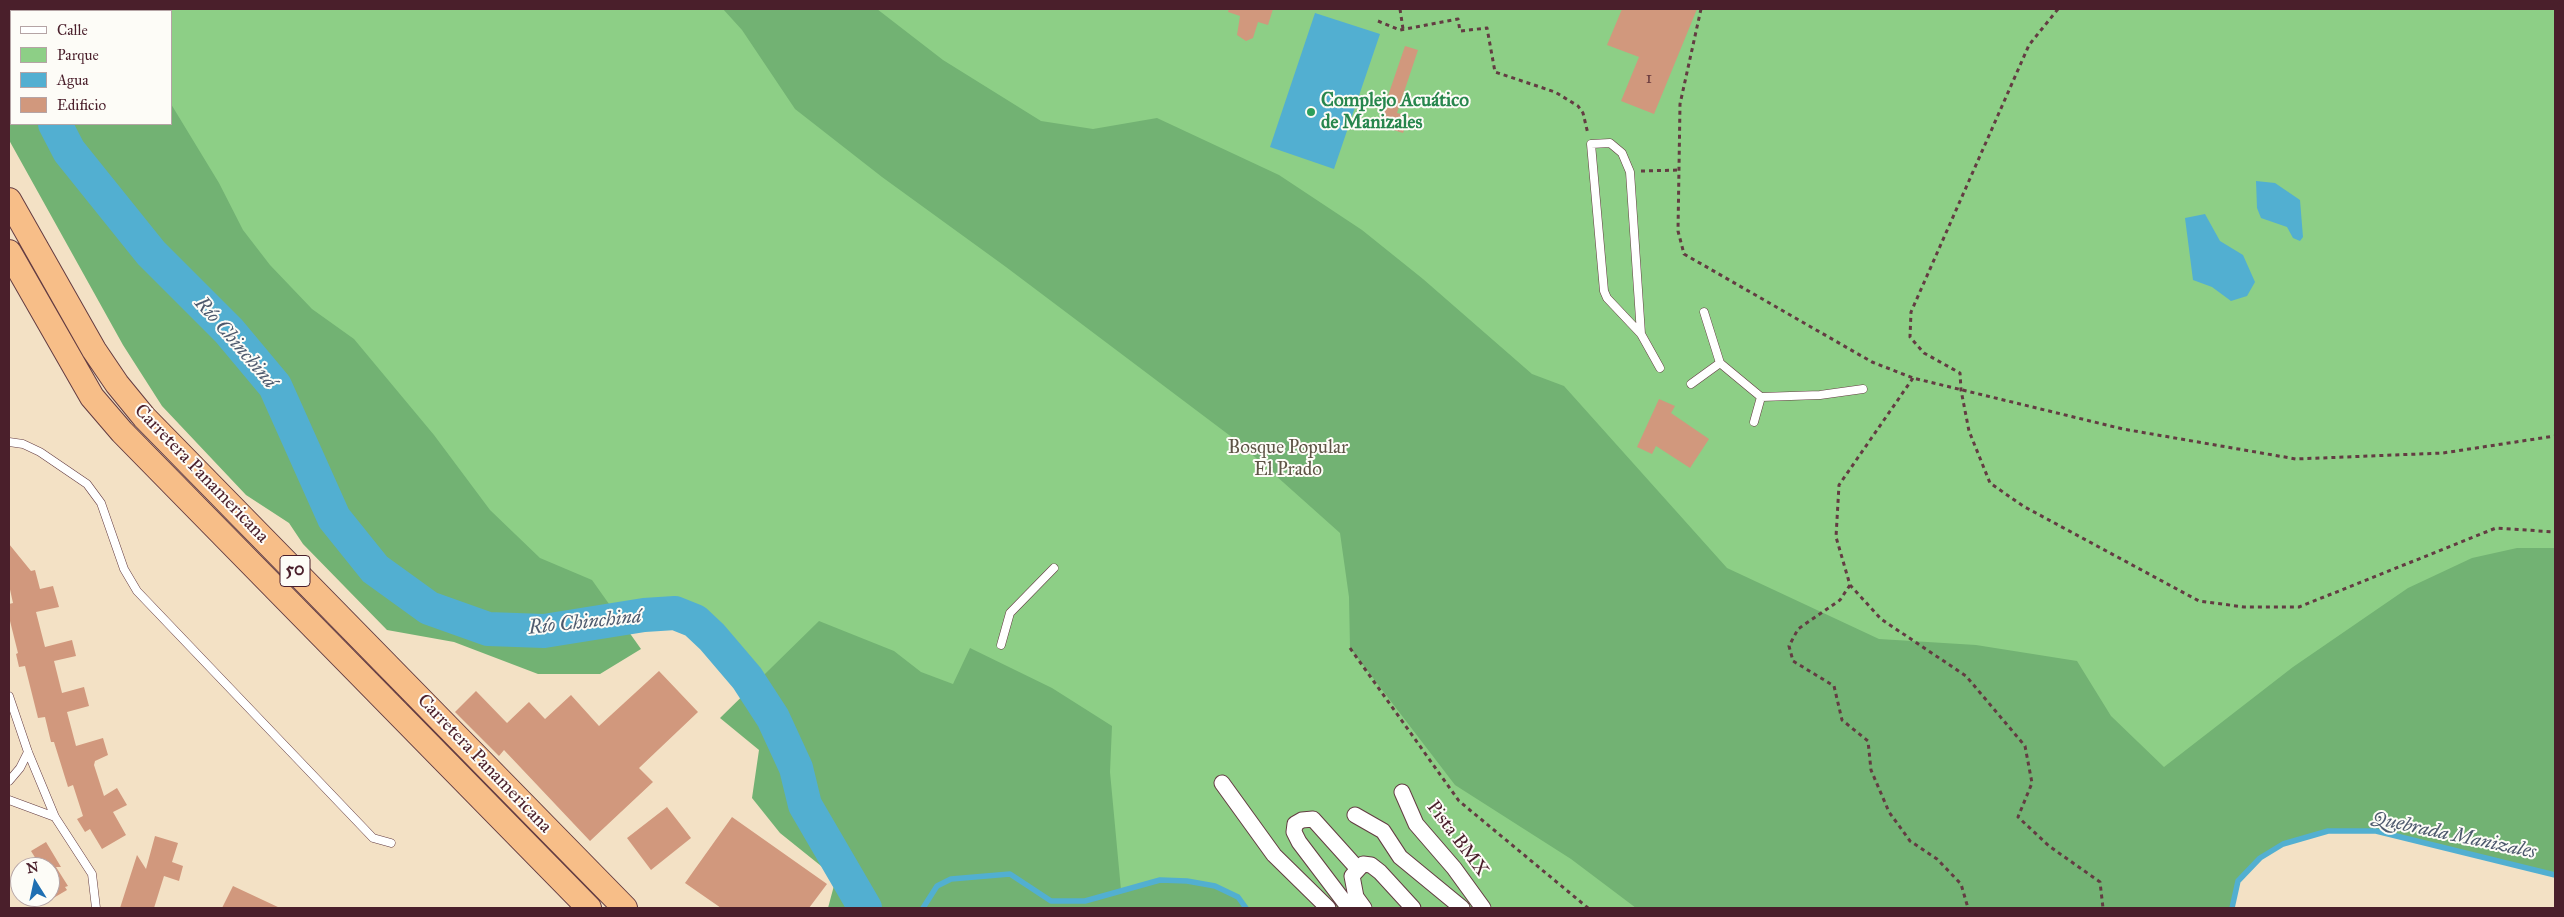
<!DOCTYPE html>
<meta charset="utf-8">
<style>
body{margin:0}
#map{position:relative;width:2564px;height:917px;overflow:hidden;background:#f3e1c5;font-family:"IM FELL Great Primer",serif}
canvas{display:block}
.frame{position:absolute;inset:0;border:10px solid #4a1f2b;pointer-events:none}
.legend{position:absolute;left:10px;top:10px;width:162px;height:115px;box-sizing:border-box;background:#fdfcf7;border:1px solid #b5a4a5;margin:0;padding:6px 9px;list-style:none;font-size:15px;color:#4a1f2b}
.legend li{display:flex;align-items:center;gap:10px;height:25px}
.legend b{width:25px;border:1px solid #b5a4a5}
.north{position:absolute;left:10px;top:857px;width:50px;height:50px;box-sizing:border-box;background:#fdfcf7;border:1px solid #b5a4a5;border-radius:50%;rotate:350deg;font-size:14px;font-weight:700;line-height:20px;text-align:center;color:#4a1f2b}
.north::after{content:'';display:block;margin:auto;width:18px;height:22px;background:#1f6fb2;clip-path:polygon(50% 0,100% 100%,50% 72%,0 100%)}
</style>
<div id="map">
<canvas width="2564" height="917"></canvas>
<div class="frame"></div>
<ul class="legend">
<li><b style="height:6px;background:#fff"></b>Calle</li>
<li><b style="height:14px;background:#8dcf86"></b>Parque</li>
<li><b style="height:14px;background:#52afd1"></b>Agua</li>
<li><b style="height:14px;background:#d1987d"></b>Edificio</li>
</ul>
<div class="north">N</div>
</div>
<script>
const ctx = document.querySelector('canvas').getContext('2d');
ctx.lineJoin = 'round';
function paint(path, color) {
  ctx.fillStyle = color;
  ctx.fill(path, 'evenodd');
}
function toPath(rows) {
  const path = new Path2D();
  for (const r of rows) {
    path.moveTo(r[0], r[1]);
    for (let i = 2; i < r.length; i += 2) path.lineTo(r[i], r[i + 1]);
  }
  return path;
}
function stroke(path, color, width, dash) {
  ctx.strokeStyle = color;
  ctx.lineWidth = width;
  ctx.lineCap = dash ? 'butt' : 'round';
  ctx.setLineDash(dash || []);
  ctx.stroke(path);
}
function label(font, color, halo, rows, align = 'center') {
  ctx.font = font + ' "IM FELL Great Primer",serif';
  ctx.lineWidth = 4;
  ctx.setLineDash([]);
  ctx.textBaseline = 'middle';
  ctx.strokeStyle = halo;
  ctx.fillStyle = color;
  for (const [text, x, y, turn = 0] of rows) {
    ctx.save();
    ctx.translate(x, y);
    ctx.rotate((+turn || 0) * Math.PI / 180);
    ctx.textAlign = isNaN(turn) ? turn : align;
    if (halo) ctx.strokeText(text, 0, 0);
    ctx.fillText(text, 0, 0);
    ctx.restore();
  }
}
paint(toPath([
 [21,9,2555,9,2555,875,2376,831,2328,831,2283,844,2260,858,2238,881,2232,908,865,908,773,718,747,678,712,637,695,621,675,613,644,615,544,631,488,629,171,124,171,11,21,11]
]), '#8dcf86');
paint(toPath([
 [9,9,128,9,129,11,11,11,11,124,171,124,171,104,219,183,243,230,270,265,312,309,354,339,434,435,490,510,540,558,592,580,641,649,600,674,538,674,454,642,387,630,303,544,289,523,246,495,162,406,123,345,9,140],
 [723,9,877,9,943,60,1041,121,1093,129,1157,118,1279,175,1362,230,1423,279,1532,374,1564,386,1727,568,1879,639,1976,645,2077,661,2111,716,2164,767,2293,667,2408,588,2472,558,2517,548,2555,548,2555,875,2376,831,2328,831,2283,844,2260,858,2238,881,2232,908,1636,908,1571,859,1455,785,1350,648,1349,597,1340,533,1237,441,1006,267,882,177,795,109,742,30],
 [819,621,894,651,921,672,953,684,970,648,1052,688,1112,726,1110,772,1121,890,1160,880,1187,881,1215,886,1238,897,1246,908,828,908,836,878,780,833,752,798,759,750,720,718]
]), '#72b273');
paint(toPath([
 [1315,13,1380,34,1334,169,1270,147],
 [2256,181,2275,183,2300,200,2303,237,2300,241,2293,238,2287,227,2261,218,2257,208],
 [2205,214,2220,241,2243,255,2255,282,2247,296,2231,301,2212,287,2193,280,2185,218]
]), '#52afd1');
stroke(toPath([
 [923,908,937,886,951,879,1010,874,1051,901,1085,901,1160,880,1187,881,1215,886,1238,897,1246,908],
 [2232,908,2238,881,2260,858,2283,844,2328,831,2376,831,2555,875]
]), '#52afd1', 5.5);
stroke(toPath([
 [21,9,21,11],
 [55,124,69,151,151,253,229,331,275,386,334,518,375,569,429,608,488,629,544,631,644,615,675,613,695,621,712,637,747,678,773,718,796,768,805,805,865,908]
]), '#52afd1', 34);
paint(toPath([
 [1229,9,1273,9,1268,25,1258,22,1253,38,1246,41,1237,35,1240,16,1228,12],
 [1622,9,1697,9,1654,114,1621,101,1639,57,1607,45],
 [1405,46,1418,50,1397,113,1409,116,1403,133,1378,125],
 [1659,399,1675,406,1671,413,1709,439,1690,468,1656,446,1652,454,1637,447],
 [9,544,31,571,35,570,40,589,53,586,59,607,36,612,45,647,72,640,76,656,54,661,62,693,84,687,89,706,67,712,76,746,103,738,108,755,95,761,94,765,104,796,117,788,127,805,113,812,126,835,102,849,90,829,85,832,77,819,83,816,73,785,68,787,54,742,51,742,45,717,38,718,25,666,19,667,16,654,18,653,9,617,9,604,13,603,9,585],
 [659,671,698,712,639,768,653,782,590,841,504,750,499,756,455,712,476,691,507,723,529,702,545,719,571,695,599,726],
 [667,807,691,838,651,870,627,838],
 [732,817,827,884,809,908,721,908,685,883],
 [155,836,178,843,172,862,183,866,179,881,164,876,154,908,120,908,137,855,146,869],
 [46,842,61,867,56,867,68,886,65,887,67,890,50,900,50,867,41,867,31,851],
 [233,886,280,908,222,908]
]), '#d1987d');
const service = toPath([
 [1704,312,1720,363,1761,397,1754,422],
 [1641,334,1630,172,1622,153,1610,143,1591,144,1604,291,1607,298,1641,334,1660,368],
 [1691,384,1720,363],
 [1761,397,1820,395,1863,389],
 [9,442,23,444,40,452,87,484,101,503,124,569,137,591,373,838,391,843],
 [1001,645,1010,613,1054,568],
 [9,696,28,752,55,817,92,874,96,908],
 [9,781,20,768,28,752],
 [9,800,55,817]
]);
const minor = toPath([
 [1222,783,1274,855,1328,908],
 [1402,792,1416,824,1454,868,1483,908],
 [1355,815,1383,831,1400,857,1462,908],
 [1349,908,1299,842,1294,832,1295,824,1302,820,1313,819,1358,869],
 [1364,908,1356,897,1352,876,1363,864,1371,865,1380,872,1413,908]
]);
const trunk = toPath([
 [9,200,94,350,117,384,144,417,625,908],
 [9,252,92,397,122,432,589,908]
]);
stroke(service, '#633c42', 9);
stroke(minor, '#633c42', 17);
stroke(trunk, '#633c42', 26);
stroke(toPath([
 [1400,9,1403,29],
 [1701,9,1680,104,1678,231,1684,254,1872,362,1913,378,2123,429,2296,459,2443,453,2555,436],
 [2058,9,2029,45,1911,312,1910,337,1924,353,1960,373,1961,390,1969,431,1990,483,2023,506,2199,601,2244,607,2299,607,2496,528,2555,532],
 [1378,21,1400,30,1458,19,1460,31,1487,28,1495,72,1555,92,1578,106,1583,113,1588,134],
 [1641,171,1680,170],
 [1913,378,1839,485,1836,537,1850,585,1881,619,1966,676,2025,746,2032,783,2018,817,2049,846,2100,882,2103,908],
 [1850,585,1840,600,1798,629,1789,646,1793,661,1834,686,1842,720,1868,741,1871,770,1889,812,1910,841,1937,859,1961,884,1968,908],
 [1350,648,1459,801,1588,908]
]), '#633c42', 3, [4, 4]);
stroke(service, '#fff', 8);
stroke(minor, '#fff', 15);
stroke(trunk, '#f7be88', 24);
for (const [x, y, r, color] of [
 [1311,112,5,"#2e9e5b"]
]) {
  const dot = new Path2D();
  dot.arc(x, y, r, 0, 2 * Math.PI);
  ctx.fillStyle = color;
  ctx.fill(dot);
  stroke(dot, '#fdfcf7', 2);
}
label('16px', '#6c3d40', null, [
 ["1",1649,79]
]);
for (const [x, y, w] of [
 [295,571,30]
]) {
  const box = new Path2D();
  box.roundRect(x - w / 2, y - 15.5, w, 31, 4);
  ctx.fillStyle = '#fdfcf7';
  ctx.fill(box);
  stroke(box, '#4a1f2b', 1);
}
label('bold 18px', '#4a1f2b', null, [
 ["50",295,571]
]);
label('bold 19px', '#27864d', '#fdfcf7', [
 ["Complejo Acuático",1321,101],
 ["de Manizales",1321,123]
], 'left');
label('19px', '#5e5446', '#fdfcf7', [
 ["Bosque Popular",1288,448],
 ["El Prado",1288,470]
]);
label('19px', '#4a1f2b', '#fdfcf7', [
 ["Carretera Panamericana",201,474,46],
 ["Carretera Panamericana",484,764,46],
 ["Pista BMX",1457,839,53]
]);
label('italic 20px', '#4d596d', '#fdfcf7', [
 ["Río Chinchiná",235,343,49],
 ["Río Chinchiná",585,623,-6],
 ["Quebrada Manizales",2454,836,12]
]);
</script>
